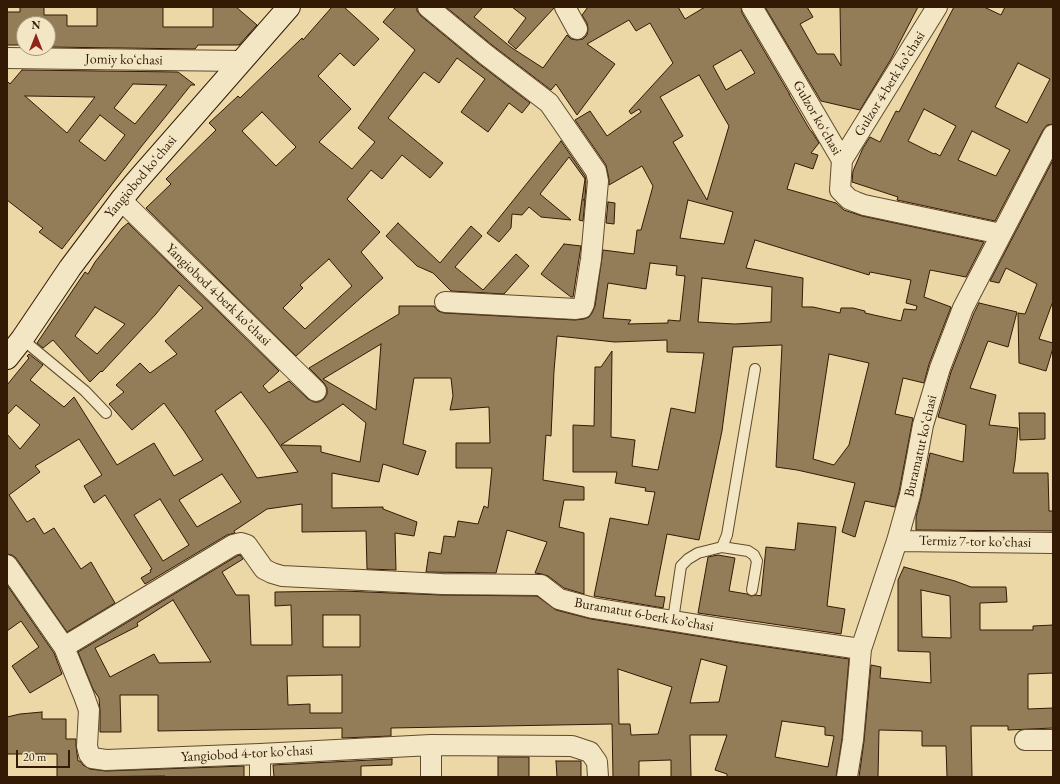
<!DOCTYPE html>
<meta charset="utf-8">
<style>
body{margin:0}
#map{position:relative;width:1060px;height:784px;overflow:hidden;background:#ebd8a6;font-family:"EB Garamond",serif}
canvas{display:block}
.frame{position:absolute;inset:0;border:8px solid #331a05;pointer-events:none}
.north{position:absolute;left:16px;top:16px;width:40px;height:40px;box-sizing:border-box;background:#f2e6c5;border:1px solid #a69478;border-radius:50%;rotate:0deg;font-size:11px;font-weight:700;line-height:16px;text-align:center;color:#331a05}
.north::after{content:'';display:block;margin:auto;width:14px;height:18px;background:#8f2418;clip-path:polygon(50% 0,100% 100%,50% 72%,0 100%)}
.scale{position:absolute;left:16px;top:750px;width:54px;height:18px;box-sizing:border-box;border:2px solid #331a05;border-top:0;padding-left:5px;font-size:12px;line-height:14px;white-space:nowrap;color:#331a05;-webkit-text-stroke:3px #f2e6c5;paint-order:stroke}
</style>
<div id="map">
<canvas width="1060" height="784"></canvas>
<div class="frame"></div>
<div class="north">N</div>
<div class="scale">20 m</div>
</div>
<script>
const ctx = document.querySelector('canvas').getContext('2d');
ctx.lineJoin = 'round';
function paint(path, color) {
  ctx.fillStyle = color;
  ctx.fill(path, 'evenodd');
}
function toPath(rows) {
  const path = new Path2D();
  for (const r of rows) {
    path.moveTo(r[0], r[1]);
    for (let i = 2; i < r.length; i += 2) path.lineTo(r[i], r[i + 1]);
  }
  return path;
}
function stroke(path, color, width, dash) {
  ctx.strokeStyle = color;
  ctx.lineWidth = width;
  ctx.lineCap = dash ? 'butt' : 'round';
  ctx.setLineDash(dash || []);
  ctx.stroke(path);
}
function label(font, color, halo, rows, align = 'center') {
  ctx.font = font + ' "EB Garamond",serif';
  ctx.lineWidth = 3;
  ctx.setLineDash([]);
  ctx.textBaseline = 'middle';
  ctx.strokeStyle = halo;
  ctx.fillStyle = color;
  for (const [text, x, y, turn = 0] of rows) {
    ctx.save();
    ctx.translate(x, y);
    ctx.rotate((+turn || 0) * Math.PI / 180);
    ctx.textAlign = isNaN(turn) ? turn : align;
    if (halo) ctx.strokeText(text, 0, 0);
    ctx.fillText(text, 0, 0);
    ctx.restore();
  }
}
const building = toPath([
 [20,7,44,7,44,15,67,15,67,26,97,26,97,7,163,7,163,27,213,27,213,7,236,7,257,25,239,45,198,45,195,49,48,47,48,24,24,24,24,45,7,45,7,12,20,12,20,7],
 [332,7,344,7,379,39,354,66,340,53,318,76,351,109,319,142,352,169,375,142,358,128,415,50,383,22,396,7,417,7,417,11,421,16,478,63,530,103,522,113,509,103,488,132,461,112,485,79,457,58,439,83,424,72,388,118,443,163,430,178,402,155,382,179,371,170,347,199,380,232,361,252,383,278,296,356,146,208,171,184,166,179,216,130,209,123,238,96,240,98,302,38,303,40,332,7],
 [262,112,296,147,276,166,242,131,262,112],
 [329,259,352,286,305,329,283,308,303,288,300,285,329,259],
 [446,7,483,7,474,17,512,48,543,68,567,35,571,39,577,40,583,39,587,35,588,29,587,23,582,15,588,7,678,7,685,19,705,7,741,7,742,13,790,95,789,94,810,130,812,132,819,143,811,153,818,155,813,169,795,163,787,189,836,203,844,210,862,216,984,242,966,277,930,270,924,297,951,307,929,364,924,383,903,378,895,414,913,418,899,492,895,507,865,501,855,537,842,532,855,483,797,470,776,467,782,345,733,347,722,431,699,540,667,534,655,596,665,597,663,608,594,596,610,518,648,525,655,492,645,491,646,488,615,483,617,472,573,472,573,425,594,426,595,367,601,367,612,351,611,437,635,440,632,466,658,470,671,408,695,413,704,353,667,352,667,340,615,342,557,336,554,371,551,436,546,435,543,480,584,487,584,500,564,500,559,527,584,533,584,594,564,588,548,576,542,574,535,573,547,542,507,530,496,573,426,572,429,552,441,554,444,536,455,537,458,521,478,524,484,506,488,508,492,468,456,468,456,443,490,443,489,407,450,410,453,396,451,378,414,378,403,444,426,451,418,475,383,464,379,482,332,473,332,508,383,507,383,509,417,522,414,536,395,533,396,570,367,569,366,531,302,532,302,504,267,509,234,531,235,533,227,535,145,584,141,578,151,572,150,570,152,569,105,495,94,503,84,486,102,475,79,439,35,466,40,472,9,495,27,522,34,518,44,534,54,528,81,569,91,562,115,603,67,632,16,558,12,555,7,554,7,434,20,449,40,425,16,405,7,415,7,385,29,358,27,356,29,354,43,365,30,380,64,407,74,397,117,465,154,443,174,476,203,460,184,431,164,403,132,430,109,404,124,392,116,385,140,363,150,373,177,354,165,341,203,308,179,285,156,314,102,372,101,371,90,382,53,340,43,348,37,343,85,272,88,274,95,262,122,228,128,223,279,371,263,386,269,393,289,381,308,399,314,402,319,402,324,399,327,394,327,388,324,383,309,368,399,314,399,306,434,306,438,311,444,313,575,320,584,319,589,317,592,313,595,306,603,250,634,254,637,230,641,230,653,186,642,166,609,185,609,179,606,165,575,120,590,111,607,136,641,112,639,109,631,114,629,111,673,63,650,23,636,31,629,20,587,44,615,64,577,115,556,84,551,90,492,45,446,7],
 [741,50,755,73,726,90,713,66,741,50],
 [699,75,729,126,707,200,673,142,683,136,660,97,699,75],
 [688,200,733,212,724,244,680,238,688,200],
 [755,240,869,275,870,272,911,280,906,303,917,306,916,310,904,309,901,321,865,313,865,311,853,308,841,308,840,313,813,307,802,307,803,278,746,268,755,240],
 [650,263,677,266,676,275,685,276,680,321,668,320,668,323,628,324,631,320,603,318,608,283,646,289,650,263],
 [702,278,772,287,771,322,735,324,698,322,702,278],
 [95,307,125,324,97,354,75,336,95,307],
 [381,344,376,410,323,379,381,344],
 [829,354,869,363,849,445,834,465,813,459,829,354],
 [241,392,268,428,298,472,257,478,215,411,241,392],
 [343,404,366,423,360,462,321,452,321,446,281,445,343,404],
 [222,474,241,502,197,527,179,500,222,474],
 [160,499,189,545,163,561,134,515,160,499],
 [512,7,554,7,554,8,516,49,508,42,526,18,512,7],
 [765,7,807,7,813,17,800,24,817,54,834,54,841,66,840,7,918,7,891,59,860,110,821,101,765,7],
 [954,7,984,7,1001,15,1005,7,1053,7,1053,124,1047,125,1043,130,995,221,897,200,898,197,852,182,853,171,863,148,870,137,880,142,896,111,899,112,954,7],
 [1018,63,1050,79,1027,123,995,107,1018,63],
 [924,109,956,126,940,156,935,153,934,154,908,141,924,109],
 [972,131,1010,150,996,176,958,160,972,131],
 [22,70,178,72,195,85,191,85,141,147,62,249,39,232,43,228,7,200,7,81,10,84,22,70],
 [133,84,167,85,135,124,114,108,133,84],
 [25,96,95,97,67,133,25,96],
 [100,115,125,135,105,161,79,141,100,115],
 [561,141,585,176,586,182,585,199,583,200,585,200,583,221,579,220,585,179,569,157,540,194,571,220,541,217,529,207,522,215,512,214,511,228,499,242,487,233,561,141],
 [1053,160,1053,301,1039,339,1053,343,1053,348,1046,371,1019,363,1018,313,1025,314,1037,284,1006,268,999,283,990,281,1053,160],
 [608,202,615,203,614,224,606,223,608,202],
 [398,223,440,263,471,226,482,236,455,267,483,290,516,254,529,266,504,294,451,291,433,273,417,266,386,236,398,223],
 [564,244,581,246,573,297,571,297,541,274,564,244],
 [979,303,1017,312,1008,347,988,341,970,388,996,395,989,425,1018,428,1015,461,1013,473,1048,473,1049,511,1053,511,1053,531,916,530,916,517,921,497,930,453,963,462,966,425,938,417,951,372,974,313,979,303],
 [1019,413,1045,413,1045,439,1020,440,1019,413],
 [798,523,836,527,827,606,845,609,841,634,698,613,708,557,718,555,735,558,729,591,747,594,751,596,756,595,761,596,766,547,795,550,798,523],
 [240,555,243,559,222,572,236,595,249,595,251,645,292,645,291,605,275,606,275,592,343,591,441,595,537,596,556,610,591,619,740,643,849,659,842,739,836,777,727,777,727,774,715,770,727,735,690,735,691,777,671,777,671,760,639,761,639,777,613,777,612,724,391,728,391,736,342,738,342,728,158,731,158,695,120,695,121,732,100,732,100,711,99,698,93,689,78,652,237,556,240,555],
 [173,600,211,662,159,663,154,654,110,677,95,648,138,626,137,623,173,600],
 [323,615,360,615,360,647,323,647,323,615],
 [701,659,727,666,719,702,690,703,701,659],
 [618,669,672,687,658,734,631,735,630,724,619,724,618,669],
 [342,675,342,713,310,713,310,704,288,705,287,676,342,675],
 [782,721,825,727,825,735,834,736,828,767,775,757,782,721],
 [904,567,955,581,971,587,1006,587,1007,602,980,603,980,630,1033,630,1033,626,1053,625,1053,673,1028,674,1028,709,1053,708,1053,728,1008,730,1008,726,971,726,972,777,947,777,946,746,922,746,922,731,879,730,878,777,859,777,864,741,871,665,881,667,880,678,931,683,930,652,898,651,898,580,904,567],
 [921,590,950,596,951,638,922,637,921,590],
 [7,585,54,653,62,674,30,693,12,666,39,647,21,621,7,631,7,585],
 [42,712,42,719,66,719,66,739,76,739,76,746,78,761,80,761,83,765,90,769,106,771,244,766,244,777,165,777,165,776,57,777,57,754,7,754,7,717,20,714,42,712],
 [498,757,529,757,529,777,498,777,498,757],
 [392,759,392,765,361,766,361,777,274,777,273,765,392,759],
 [556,761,581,761,581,777,557,777,556,761]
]);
paint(building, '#937d59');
stroke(building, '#331a05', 1);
const lane = toPath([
 [22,339,85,391,106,413],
 [722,547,748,551,754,555,757,561,752,590],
 [673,620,681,566,688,559,698,553,722,547,727,535,755,369]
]);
const street = toPath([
 [428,7,485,54,549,103,596,171,598,181,591,259,584,304,582,308,576,309,445,302],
 [565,7,577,29],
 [752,7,842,160,840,190,849,199,856,202,864,205,1001,234],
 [7,58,241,61],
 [842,160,937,7],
 [121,200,316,391],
 [897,541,1053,543],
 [7,565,64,647,84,696,89,710,87,746,89,754,92,758,106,760,260,754,431,745,572,746,590,752,597,762,598,777],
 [64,647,233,545,241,543,247,545,264,569,272,573,282,576,442,584,541,585,559,599,593,608,742,632,861,649],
 [1025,740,1053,740],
 [260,754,260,777],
 [431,777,431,745],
 [847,777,853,740,861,649,897,541,910,495,923,425,940,368,963,308,1053,135]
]);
const secondary = toPath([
 [7,358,22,339,70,268,121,200,135,183,289,7]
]);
stroke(lane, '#614a2d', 12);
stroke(street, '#614a2d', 22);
stroke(secondary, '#331a05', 24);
stroke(lane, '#f2e6c5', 10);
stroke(street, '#f2e6c5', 20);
stroke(secondary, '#f2e6c5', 22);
label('14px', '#331a05', '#f2e6c5', [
 ["Jomiy koʻchasi",124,60,1],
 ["Gulzor 4-berk koʼchasi",890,84,-58],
 ["Gulzor koʻchasi",817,118,60],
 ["Yangiobod koʻchasi",141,177,-50],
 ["Yangiobod 4-berk koʼchasi",218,295,44],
 ["Buramatut koʻchasi",921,446,-77],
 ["Termiz 7-tor koʼchasi",975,542,1],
 ["Buramatut 6-berk koʼchasi",644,615,10],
 ["Yangiobod 4-tor koʼchasi",247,754,-3]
]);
</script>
